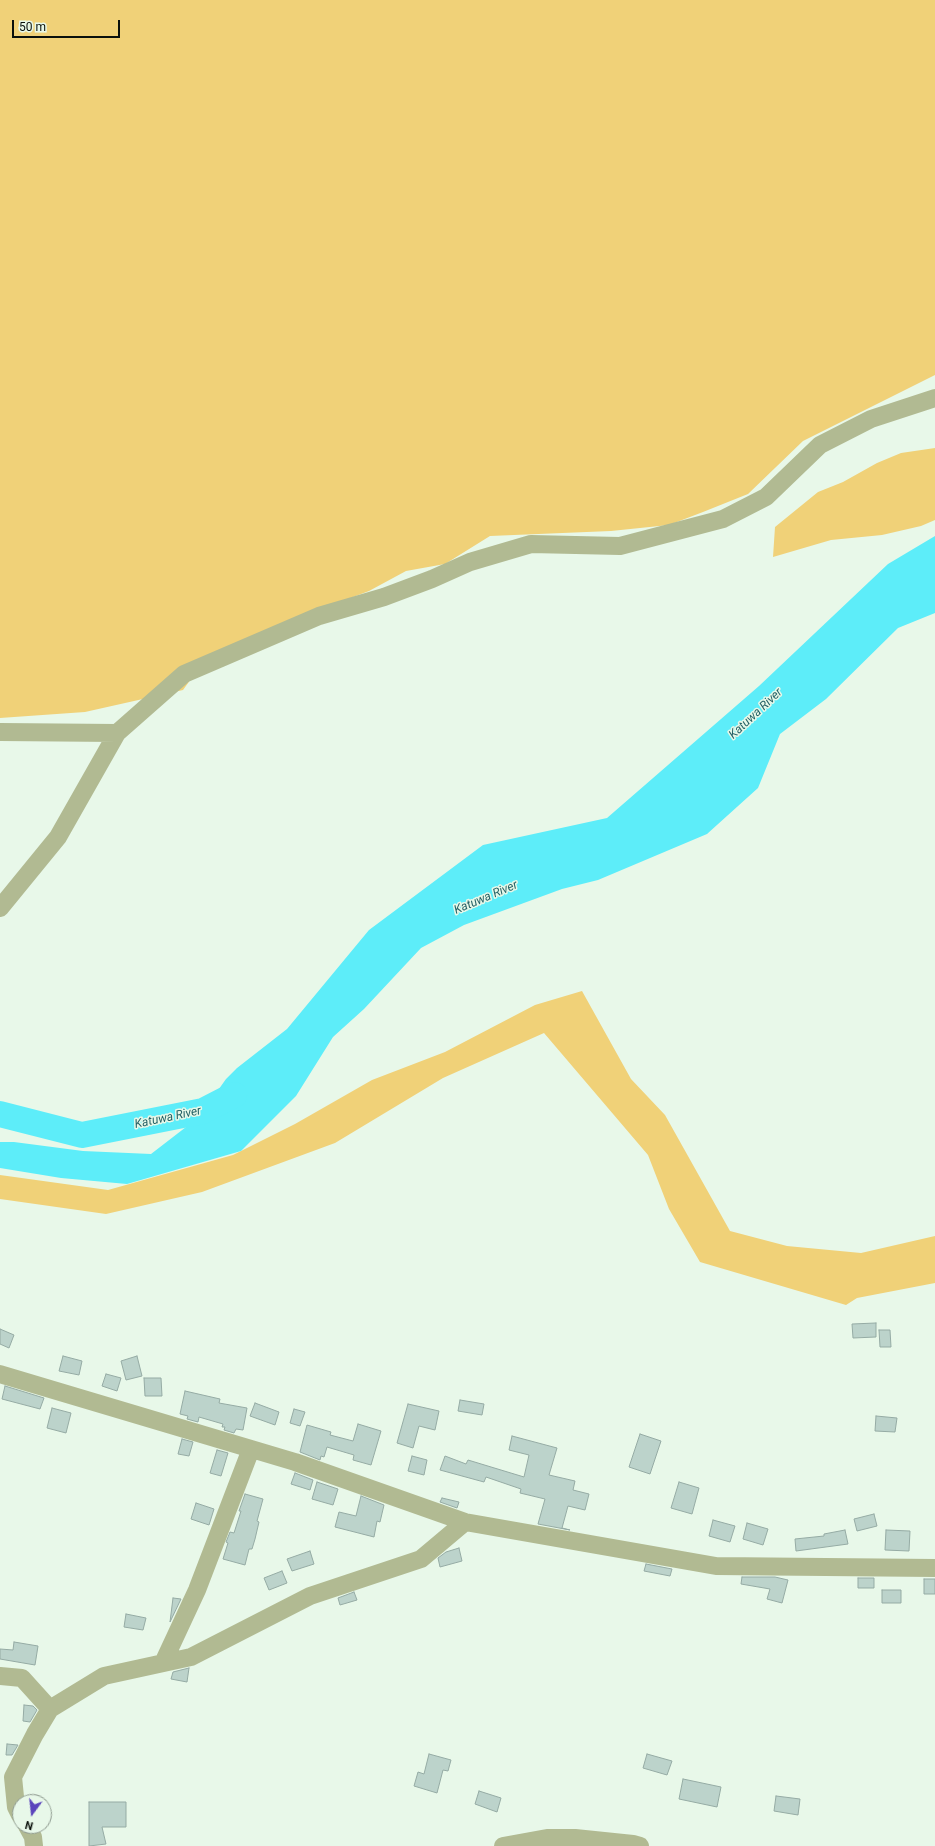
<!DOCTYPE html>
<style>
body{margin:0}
#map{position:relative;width:935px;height:1846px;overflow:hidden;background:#e8f8e9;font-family:Roboto,sans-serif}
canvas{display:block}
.north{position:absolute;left:12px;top:1794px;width:40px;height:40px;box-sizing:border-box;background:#e8f8e9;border:1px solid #8f9b90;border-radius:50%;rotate:195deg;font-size:11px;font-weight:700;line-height:16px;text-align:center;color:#0a100b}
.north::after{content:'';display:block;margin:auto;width:14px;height:18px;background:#5b44bc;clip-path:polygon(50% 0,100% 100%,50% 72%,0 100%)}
.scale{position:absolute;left:12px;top:20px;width:108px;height:18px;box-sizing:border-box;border:2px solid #0a100b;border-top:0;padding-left:5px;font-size:12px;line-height:14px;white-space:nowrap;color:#0a100b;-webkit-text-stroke:3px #e8f8e9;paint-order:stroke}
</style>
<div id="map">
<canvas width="935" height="1846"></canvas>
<div class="north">N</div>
<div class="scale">50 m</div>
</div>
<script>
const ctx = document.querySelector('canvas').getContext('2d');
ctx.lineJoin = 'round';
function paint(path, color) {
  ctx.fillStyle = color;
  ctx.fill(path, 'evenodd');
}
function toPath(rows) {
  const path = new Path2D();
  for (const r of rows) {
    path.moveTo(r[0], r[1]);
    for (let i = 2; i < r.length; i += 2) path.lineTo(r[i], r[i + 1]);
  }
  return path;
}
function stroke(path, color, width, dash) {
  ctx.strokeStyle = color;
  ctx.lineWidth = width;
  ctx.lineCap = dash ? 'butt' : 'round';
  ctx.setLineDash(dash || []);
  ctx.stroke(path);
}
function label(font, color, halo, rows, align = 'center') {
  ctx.font = font + ' Roboto,sans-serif';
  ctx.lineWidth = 3;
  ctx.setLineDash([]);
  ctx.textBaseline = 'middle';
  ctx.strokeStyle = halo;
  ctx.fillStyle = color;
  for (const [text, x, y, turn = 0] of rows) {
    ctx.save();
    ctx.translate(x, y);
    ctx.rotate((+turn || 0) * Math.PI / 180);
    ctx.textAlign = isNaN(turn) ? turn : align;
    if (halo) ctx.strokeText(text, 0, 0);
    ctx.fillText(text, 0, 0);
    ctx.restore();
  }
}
paint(toPath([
 [0,0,935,0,935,375,803,441,748,494,703,512,669,525,611,531,490,536,445,564,406,571,369,591,279,625,204,661,183,690,85,712,0,718],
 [935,448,935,520,921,526,882,535,831,540,773,557,775,527,818,492,843,482,877,463,901,453],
 [582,991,631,1079,665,1115,730,1231,787,1246,861,1253,935,1236,935,1283,857,1298,846,1305,700,1262,669,1209,648,1155,544,1033,443,1078,335,1143,202,1192,106,1214,0,1199,0,1175,108,1190,233,1155,295,1124,372,1080,445,1052,535,1005]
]), '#f0d178');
paint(toPath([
 [935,536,935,613,898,628,826,699,780,734,758,788,707,834,598,880,562,889,464,925,421,948,364,1009,333,1037,296,1096,241,1151,127,1184,61,1178,0,1168,0,1142,14,1142,83,1151,151,1154,199,1117,226,1079,237,1068,287,1029,369,930,483,845,607,818,759,686,888,564]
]), '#5dedf9');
stroke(toPath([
 [0,1114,82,1135,203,1111,234,1095]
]), '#5dedf9', 26);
const building = toPath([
 [876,1323,876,1337,853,1338,852,1324,876,1323],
 [0,1329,14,1335,9,1348,0,1344,0,1329],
 [879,1330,890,1330,891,1347,880,1347,879,1330],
 [63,1356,82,1361,79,1375,59,1371,63,1356],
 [137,1356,142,1376,126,1380,121,1361,137,1356],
 [106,1374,121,1378,117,1391,102,1386,106,1374],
 [144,1378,161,1378,162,1396,145,1396,144,1378],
 [5,1386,44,1398,40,1409,2,1399,5,1386],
 [185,1391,220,1399,219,1403,247,1408,243,1430,236,1429,234,1433,224,1430,225,1427,222,1427,223,1424,199,1417,198,1422,187,1419,188,1416,180,1414,185,1391],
 [460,1400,484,1404,482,1415,458,1411,460,1400],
 [255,1403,279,1412,275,1425,250,1416,255,1403],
 [408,1404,439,1411,435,1430,419,1426,413,1448,397,1443,408,1404],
 [52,1408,71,1413,66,1433,47,1428,52,1408],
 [294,1409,305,1412,300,1426,290,1423,294,1409],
 [876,1416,897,1418,895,1432,875,1431,876,1416],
 [358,1424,381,1431,371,1465,353,1460,354,1455,327,1447,324,1457,321,1456,320,1460,300,1452,307,1425,331,1432,330,1435,353,1441,358,1424],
 [640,1434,661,1441,650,1474,629,1467,640,1434],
 [512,1436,557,1448,549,1475,575,1481,573,1490,589,1494,585,1510,568,1506,562,1528,570,1530,538,1524,545,1499,520,1493,521,1489,486,1477,484,1482,440,1470,445,1456,466,1464,468,1460,524,1477,529,1455,509,1450,512,1436],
 [182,1439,193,1442,189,1456,178,1454,182,1439],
 [217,1450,228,1453,221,1476,210,1473,217,1450],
 [412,1456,427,1460,424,1475,408,1471,412,1456],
 [295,1473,313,1480,310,1490,291,1484,295,1473],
 [317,1482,338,1489,333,1505,312,1499,317,1482],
 [679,1482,699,1488,692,1514,671,1508,679,1482],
 [245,1494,263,1499,257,1521,259,1522,255,1539,252,1549,249,1549,245,1565,223,1559,228,1543,226,1542,230,1532,234,1533,241,1511,239,1511,245,1494],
 [361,1496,384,1505,380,1522,377,1521,374,1537,335,1527,339,1512,356,1516,361,1496],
 [442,1498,459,1502,457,1508,440,1502,442,1498],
 [196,1503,214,1509,209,1525,191,1519,196,1503],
 [874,1514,877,1526,857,1531,854,1519,874,1514],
 [713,1520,735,1526,730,1542,709,1536,713,1520],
 [747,1523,768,1529,763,1545,743,1539,747,1523],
 [845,1530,848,1544,796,1551,795,1539,824,1536,824,1534,845,1530],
 [886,1530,910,1531,909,1551,885,1550,886,1530],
 [459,1548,462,1561,440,1567,438,1558,446,1552,459,1548],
 [310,1551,314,1564,292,1571,287,1559,310,1551],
 [646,1564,672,1569,670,1576,644,1571,646,1564],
 [282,1571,287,1583,269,1590,264,1578,282,1571],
 [742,1577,775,1577,788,1580,782,1603,767,1599,770,1589,741,1584,742,1577],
 [858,1578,874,1578,874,1588,858,1588,858,1578],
 [924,1579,935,1579,935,1594,924,1594,924,1579],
 [882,1590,901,1590,901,1603,882,1603,882,1590],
 [354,1592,357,1600,340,1605,338,1598,354,1592],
 [173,1598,181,1599,170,1622,173,1598],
 [126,1614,146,1618,143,1630,124,1627,126,1614],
 [14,1642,38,1646,35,1665,0,1659,0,1649,13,1650,14,1642],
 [189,1668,187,1682,171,1679,173,1672,189,1668],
 [24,1705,33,1706,37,1710,30,1722,23,1721,24,1705],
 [7,1744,18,1745,12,1755,6,1755,7,1744],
 [429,1754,451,1760,448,1771,443,1770,437,1793,414,1786,418,1772,424,1774,429,1754],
 [647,1754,672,1761,667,1775,643,1768,647,1754],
 [683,1779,721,1787,717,1807,679,1799,683,1779],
 [479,1791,501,1798,497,1812,475,1804,479,1791],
 [776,1796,800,1799,798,1815,774,1811,776,1796],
 [89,1802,126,1802,126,1827,102,1827,106,1844,89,1846,89,1802]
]);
paint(building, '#bcd3cb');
stroke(building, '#95aba4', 1);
stroke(toPath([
 [0,732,117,733,184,674,319,616,384,597,432,579,470,562,531,544,620,546,723,519,766,497,820,445,871,419,935,398],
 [0,908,58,837,117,733],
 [0,1374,295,1462,465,1522,716,1566,935,1568],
 [163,1663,197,1590,251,1449],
 [0,1676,22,1678,50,1709],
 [20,1815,16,1807,13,1777,35,1734,50,1709,104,1676,191,1657,310,1596,421,1559,465,1522],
 [27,1826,33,1837,34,1846],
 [503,1846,547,1838,575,1838,633,1844,640,1846]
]), '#b1ba92', 18);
label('italic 12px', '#256166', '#e8f8e9', [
 ["Katuwa River",756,714,-43],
 ["Katuwa River",486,898,-23],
 ["Katuwa River",168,1118,-12]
]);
</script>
